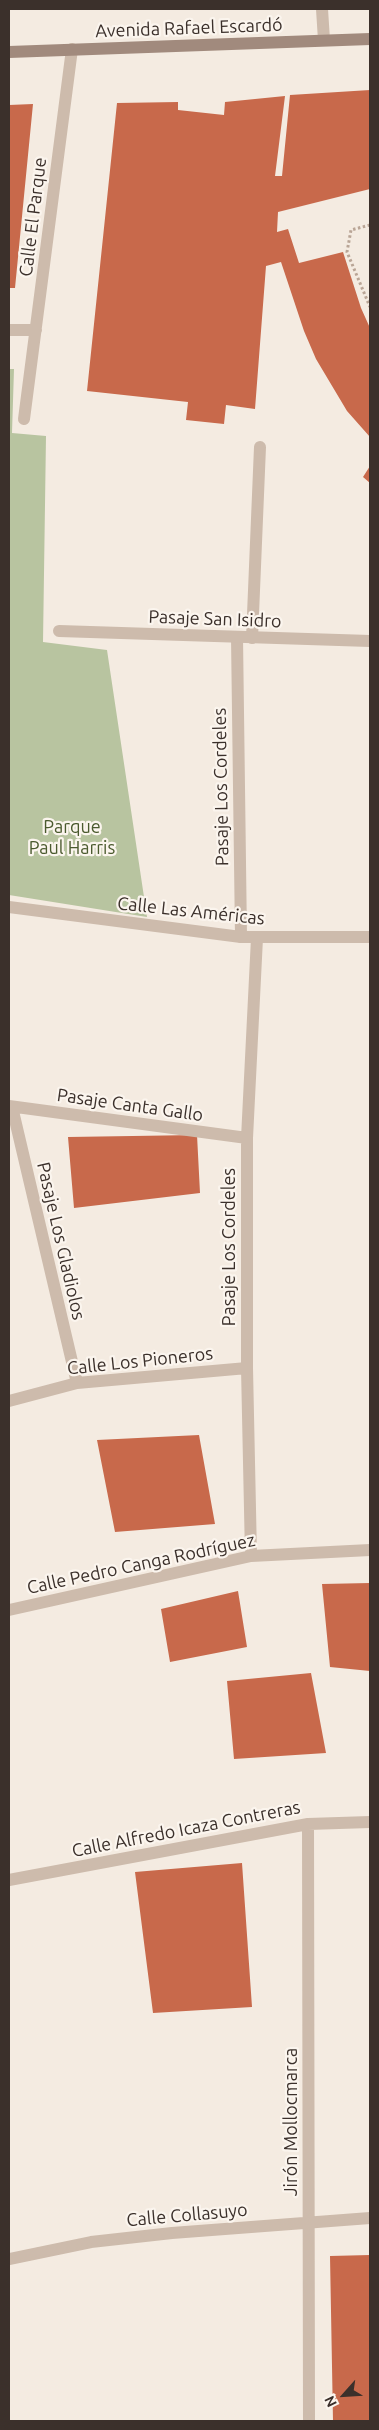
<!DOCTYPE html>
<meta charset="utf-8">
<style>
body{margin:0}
#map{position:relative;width:379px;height:2430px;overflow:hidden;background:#f4ebe1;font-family:Ubuntu,sans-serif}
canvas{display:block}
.frame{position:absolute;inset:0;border:10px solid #3b302b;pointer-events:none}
.north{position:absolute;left:319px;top:2370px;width:50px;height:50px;-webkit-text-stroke:4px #fbf5ee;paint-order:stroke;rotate:244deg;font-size:14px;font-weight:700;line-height:20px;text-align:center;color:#3b302b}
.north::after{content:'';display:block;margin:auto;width:18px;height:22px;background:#3b302b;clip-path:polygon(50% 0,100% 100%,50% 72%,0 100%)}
</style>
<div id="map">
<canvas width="379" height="2430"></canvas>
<div class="frame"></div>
<div class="north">N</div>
</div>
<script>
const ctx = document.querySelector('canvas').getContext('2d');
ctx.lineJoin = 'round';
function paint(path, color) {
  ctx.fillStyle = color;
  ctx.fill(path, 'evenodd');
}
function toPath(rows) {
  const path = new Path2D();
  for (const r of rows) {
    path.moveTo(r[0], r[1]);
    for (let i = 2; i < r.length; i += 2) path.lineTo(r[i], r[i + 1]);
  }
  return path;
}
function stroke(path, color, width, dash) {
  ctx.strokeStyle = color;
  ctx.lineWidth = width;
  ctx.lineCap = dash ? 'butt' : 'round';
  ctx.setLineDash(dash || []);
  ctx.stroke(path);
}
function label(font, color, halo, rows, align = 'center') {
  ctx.font = font + ' Ubuntu,sans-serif';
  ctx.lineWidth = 4.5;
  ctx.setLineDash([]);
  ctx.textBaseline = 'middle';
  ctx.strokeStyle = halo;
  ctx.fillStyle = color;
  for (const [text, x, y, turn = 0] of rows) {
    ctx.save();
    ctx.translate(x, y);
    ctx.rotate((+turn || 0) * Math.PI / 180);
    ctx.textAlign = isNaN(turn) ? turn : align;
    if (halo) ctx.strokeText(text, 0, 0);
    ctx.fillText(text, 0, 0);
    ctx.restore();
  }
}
paint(toPath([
 [9,369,14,369,12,433,46,436,43,642,107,650,147,917,9,895]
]), '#b8c4a0');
paint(toPath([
 [370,90,370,189,278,212,277,232,288,229,299,263,343,252,361,308,370,328,370,437,347,411,316,359,304,331,281,262,266,266,255,409,226,405,224,424,186,420,188,402,87,391,117,103,178,102,178,110,224,115,225,102,285,96,275,176,282,176,290,95],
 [33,104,15,288,9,288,9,105],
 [370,466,370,483,363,477],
 [197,1135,200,1193,74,1208,68,1137],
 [199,1435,215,1524,115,1532,97,1440],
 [370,1583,370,1671,330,1667,322,1584],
 [238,1591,247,1647,170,1662,161,1609],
 [311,1673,326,1753,234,1759,227,1681],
 [242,1863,252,2007,153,2013,135,1872],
 [370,2255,370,2421,333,2421,330,2256]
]), '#c8694b');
stroke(toPath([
 [370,225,351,230,347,252,370,307]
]), '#b9a596', 3, [2.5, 2.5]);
stroke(toPath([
 [237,637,241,937],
 [252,638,260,447]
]), '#cdbbac', 12);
stroke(toPath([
 [322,9,324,40],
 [9,330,36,330],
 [24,419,72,49],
 [59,631,370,641],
 [9,907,241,937,370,937],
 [9,1106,247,1138],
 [12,1107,77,1383],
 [9,1401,77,1383,247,1368],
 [251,1556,247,1368,247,1138,257,938],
 [9,1610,251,1556,370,1550],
 [308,1824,309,2421],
 [9,1880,308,1824,370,1822],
 [9,2259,91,2242,172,2233,370,2218]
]), '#cdbbac', 12);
stroke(toPath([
 [9,52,370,39]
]), '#a18a7d', 12);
label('18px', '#3b302b', '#fbf5ee', [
 ["Avenida Rafael Escardó",189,28,-2],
 ["Calle El Parque",33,217,-83],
 ["Pasaje San Isidro",215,619,2],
 ["Pasaje Los Cordeles",221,787,-91],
 ["Calle Las Américas",191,911,6],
 ["Pasaje Canta Gallo",130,1105,8],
 ["Pasaje Los Gladiolos",61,1241,77],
 ["Pasaje Los Cordeles",229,1247,-90],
 ["Calle Los Pioneros",140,1361,-6],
 ["Calle Pedro Canga Rodríguez",141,1564,-12],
 ["Calle Alfredo Icaza Contreras",186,1829,-11],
 ["Jirón Mollocmarca",291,2122,-90],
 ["Calle Collasuyo",187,2215,-5]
]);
label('18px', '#4a5a2e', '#fbf5ee', [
 ["Parque",72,827],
 ["Paul Harris",72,848]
]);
</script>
